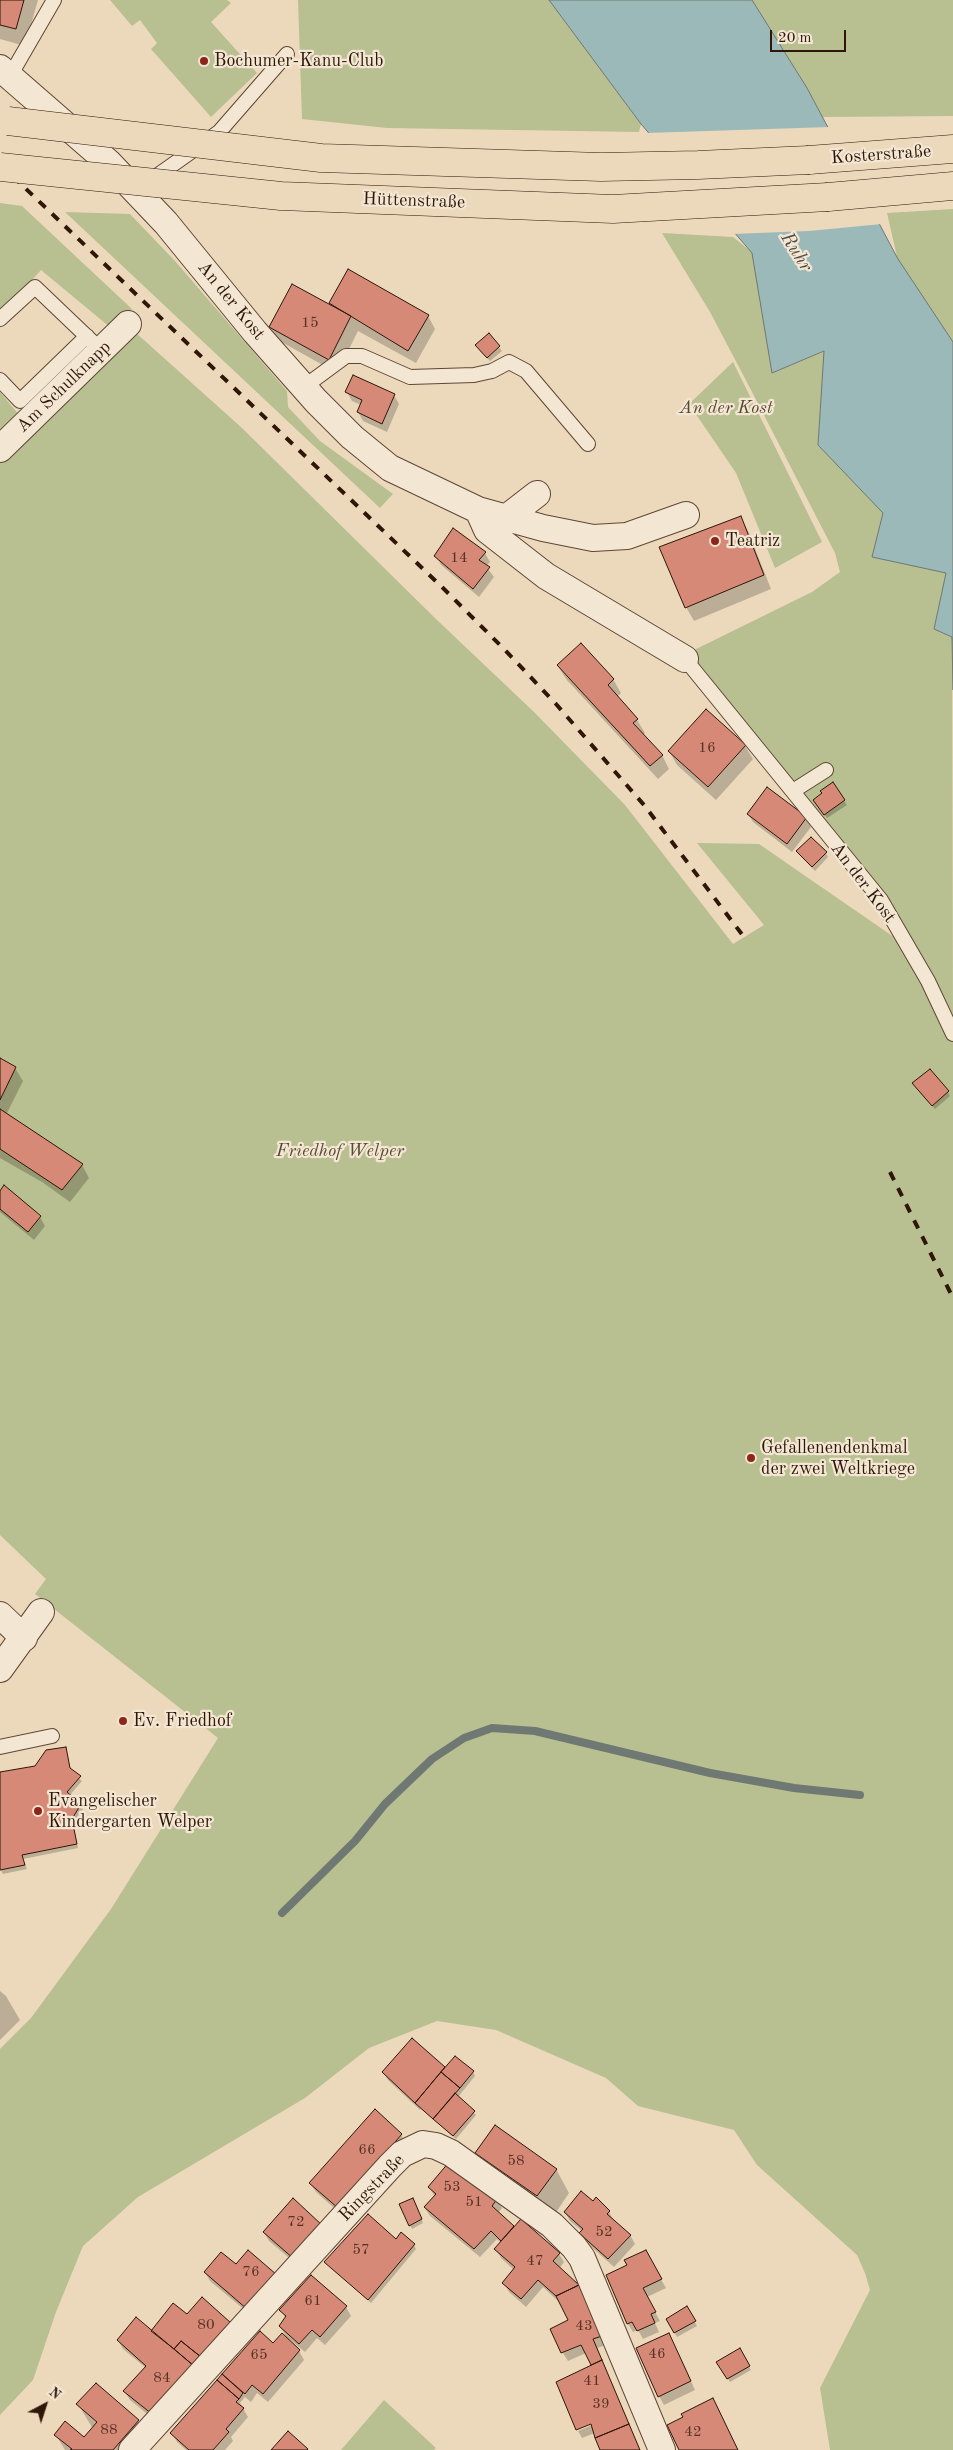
<!DOCTYPE html>
<meta charset="utf-8">
<style>
body{margin:0}
#map{position:relative;width:953px;height:2450px;overflow:hidden;background:#ecd9bc;font-family:"Old Standard TT",serif}
canvas{display:block}
.north{position:absolute;left:20px;top:2380px;width:50px;height:50px;-webkit-text-stroke:4px #f3e6d3;paint-order:stroke;rotate:40deg;font-size:14px;font-weight:700;line-height:20px;text-align:center;color:#2e1608}
.north::after{content:'';display:block;margin:auto;width:18px;height:22px;background:#2e1608;clip-path:polygon(50% 0,100% 100%,50% 72%,0 100%)}
.scale{position:absolute;left:770px;top:30px;width:76px;height:22px;box-sizing:border-box;border:2px solid #2e1608;border-top:0;padding-left:6px;font-size:15px;line-height:18px;white-space:nowrap;color:#2e1608;-webkit-text-stroke:4px #f3e6d3;paint-order:stroke}
</style>
<div id="map">
<canvas width="953" height="2450"></canvas>
<div class="north">N</div>
<div class="scale">20 m</div>
</div>
<script>
const ctx = document.querySelector('canvas').getContext('2d');
ctx.lineJoin = 'round';
function paint(path, color) {
  ctx.fillStyle = color;
  ctx.fill(path, 'evenodd');
}
function toPath(rows) {
  const path = new Path2D();
  for (const r of rows) {
    path.moveTo(r[0], r[1]);
    for (let i = 2; i < r.length; i += 2) path.lineTo(r[i], r[i + 1]);
  }
  return path;
}
function stroke(path, color, width, dash) {
  ctx.strokeStyle = color;
  ctx.lineWidth = width;
  ctx.lineCap = dash ? 'butt' : 'round';
  ctx.setLineDash(dash || []);
  ctx.stroke(path);
}
function label(font, color, halo, rows, align = 'center') {
  ctx.font = font + ' "Old Standard TT",serif';
  ctx.lineWidth = 4.5;
  ctx.setLineDash([]);
  ctx.textBaseline = 'middle';
  ctx.strokeStyle = halo;
  ctx.fillStyle = color;
  for (const [text, x, y, turn = 0] of rows) {
    ctx.save();
    ctx.translate(x, y);
    ctx.rotate((+turn || 0) * Math.PI / 180);
    ctx.textAlign = isNaN(turn) ? turn : align;
    if (halo) ctx.strokeText(text, 0, 0);
    ctx.fillText(text, 0, 0);
    ctx.restore();
  }
}
paint(toPath([
 [110,0,227,0,231,3,211,22,257,73,211,117,151,49,157,43,140,20,132,26],
 [298,0,549,0,641,124,639,132,387,128,302,119],
 [752,0,953,0,953,116,822,117,807,88],
 [0,203,22,206,132,309,111,328,41,270,0,316],
 [953,209,953,343,898,261,887,213],
 [65,212,130,214,175,261,287,391,288,407,320,441,393,494,380,508],
 [662,233,733,237,753,253,772,373,825,351,818,445,946,573,934,629,952,637,953,1027,882,898,688,653,812,592,840,572,835,553,750,388,710,312],
 [135,332,242,428,436,619,534,712,625,805,733,944,764,925,697,843,759,844,904,944,953,1038,953,2450,830,2450,820,2388,870,2290,865,2273,857,2255,757,2165,734,2130,638,2106,606,2078,496,2030,437,2021,369,2048,305,2098,138,2197,83,2246,56,2312,33,2380,0,2415,0,2049,31,2018,111,1909,218,1738,35,1594,46,1579,0,1535,0,463],
 [733,362,822,542,775,568,736,473,689,404],
 [0,392,20,416,0,436],
 [384,2400,436,2448,434,2450,341,2450]
]), '#b8bf90');
const water = toPath([
 [549,0,752,0,807,88,898,259,953,342,953,690,952,637,934,629,946,573,872,557,883,513,818,445,824,351,772,373,752,253,641,124,549,0]
]);
paint(water, '#9ab9b8');
stroke(water, '#6f7872', 1);
paint(toPath([
 [830,127,882,224,809,231,732,234,646,133]
]), '#ecd9bc');
paint(toPath([
 [0,0,38,0,25,46,0,39],
 [348,270,428,316,435,329,416,363,358,331,337,373,278,340,270,327,329,305],
 [489,335,502,351,490,361,479,350],
 [347,392,394,395,399,404,387,432,363,421,358,412,361,405,352,401],
 [741,518,748,531,771,589,694,621,686,607],
 [485,553,490,562,486,566,494,577,479,597,441,565,436,556],
 [558,666,613,679,621,693,617,697,637,720,645,733,643,735,662,755,669,769,658,779,566,679],
 [745,746,753,759,716,800,677,765,669,751],
 [832,784,847,805,827,818,817,804],
 [748,814,806,818,811,827,792,852,753,822],
 [797,852,826,853,828,857,815,871],
 [0,1060,15,1068,23,1081,6,1115,82,1165,89,1178,70,1202,42,1182,0,1158],
 [916,1088,948,1092,950,1096,935,1109],
 [0,1193,40,1217,45,1226,34,1240,0,1212],
 [65,1748,71,1771,82,1781,69,1796,83,1809,73,1823,78,1848,23,1859,27,1869,3,1874,0,1869,0,1773,36,1767],
 [0,1991,6,1996,20,2020,0,2040],
 [412,2039,445,2069,473,2072,475,2076,458,2097,476,2115,456,2139,421,2109,420,2110,388,2080,383,2072],
 [401,2135,406,2144,343,2216,316,2192,311,2184],
 [477,2153,556,2169,569,2193,551,2220,491,2177],
 [429,2187,497,2199,502,2208,498,2213,514,2228,559,2254,564,2262,559,2269,609,2344,597,2348,639,2450,602,2450,595,2433,582,2438,578,2431,597,2423,592,2366,586,2353,568,2361,563,2353,551,2330,570,2321,561,2304,543,2287,526,2307,509,2292,504,2283,514,2270,501,2258,496,2249,501,2243,497,2239,480,2257,430,2216,425,2208,435,2197],
 [596,2199,609,2212,614,2221,630,2235,635,2244,614,2267,586,2242,581,2233,582,2231,570,2221,565,2212,593,2203],
 [293,2200,300,2267,269,2241,264,2232],
 [415,2203,423,2223,412,2229,410,2225],
 [414,2245,416,2249,371,2303,325,2262],
 [645,2252,666,2288,647,2297,660,2321,655,2323,659,2332,643,2339,638,2330,633,2332,628,2324,629,2266],
 [221,2253,253,2317,210,2281,205,2272],
 [346,2307,351,2316,325,2345,317,2338,305,2352,290,2340,289,2341,299,2351,304,2360,268,2402,257,2393,251,2402,245,2397,240,2403,248,2417,231,2437,233,2441,225,2450,186,2450,177,2442,172,2433,260,2333,273,2345,288,2340,280,2326,286,2319,281,2310],
 [687,2308,697,2326,677,2337,667,2319],
 [187,2316,235,2333,157,2422,130,2400,125,2392,146,2368,123,2349,118,2340,151,2333],
 [674,2344,695,2390,664,2405,659,2396],
 [739,2350,751,2370,730,2382,718,2362],
 [96,2385,138,2421,152,2445,148,2450,65,2450,56,2435,84,2439,93,2429,78,2404]
]), '#0003');
stroke(toPath([
 [282,1913,355,1841,385,1804,432,1759,464,1738,492,1728,535,1731,710,1773,794,1788,860,1795]
]), '#6f7872', 8);
const building = toPath([
 [0,0,24,0,16,29,0,25,0,0],
 [348,269,429,315,408,351,329,303,348,269],
 [292,284,351,316,329,360,269,327,292,284],
 [489,333,500,346,487,358,475,345,489,333],
 [353,375,395,394,382,424,357,412,362,400,345,392,353,375],
 [741,516,764,575,685,608,659,547,741,516],
 [453,528,486,552,479,560,490,567,473,589,434,556,453,528],
 [581,643,614,679,608,685,638,719,633,723,663,755,650,766,557,665,581,643],
 [706,709,746,745,708,787,668,751,706,709],
 [833,782,845,800,824,815,813,800,822,793,820,791,833,782],
 [767,787,807,817,787,844,747,814,767,787],
 [811,837,827,852,812,867,796,851,811,837],
 [0,1058,16,1067,0,1100,0,1058],
 [930,1069,949,1091,932,1106,912,1083,930,1069],
 [0,1109,83,1164,62,1190,0,1149,0,1109],
 [4,1185,41,1216,28,1232,0,1209,0,1191,4,1185],
 [66,1747,70,1768,81,1776,67,1792,81,1804,72,1819,77,1844,22,1855,25,1865,0,1870,0,1772,35,1766,46,1750,66,1747],
 [412,2038,445,2067,415,2103,382,2072,412,2038],
 [455,2056,474,2071,460,2088,441,2072,455,2056],
 [441,2072,460,2088,433,2119,415,2103,441,2072],
 [455,2093,475,2111,453,2136,433,2119,455,2093],
 [375,2109,402,2134,338,2208,309,2183,375,2109],
 [495,2125,557,2169,537,2196,475,2153,495,2125],
 [450,2161,498,2198,492,2206,514,2226,501,2241,491,2231,474,2249,424,2207,436,2194,428,2187,450,2161],
 [581,2191,593,2201,596,2197,610,2211,607,2214,631,2235,608,2259,579,2233,583,2229,564,2212,581,2191],
 [293,2198,323,2226,294,2259,263,2232,293,2198],
 [413,2198,422,2219,409,2226,399,2204,413,2198],
 [368,2214,396,2239,401,2232,415,2244,368,2300,324,2262,368,2214],
 [521,2219,560,2253,553,2261,579,2285,556,2296,538,2280,521,2299,502,2283,515,2267,494,2249,521,2219],
 [248,2250,277,2275,247,2309,204,2272,221,2252,236,2264,248,2250],
 [646,2250,662,2279,643,2288,656,2312,651,2314,655,2323,637,2331,632,2322,627,2324,606,2275,627,2265,624,2260,646,2250],
 [311,2275,347,2306,320,2337,312,2330,299,2344,279,2326,286,2316,279,2310,311,2275],
 [583,2283,605,2335,593,2339,602,2360,591,2365,581,2345,561,2353,550,2329,568,2320,556,2296,583,2283],
 [202,2297,231,2323,201,2357,181,2341,174,2349,151,2331,173,2303,187,2314,202,2297],
 [687,2306,696,2321,674,2333,666,2319,687,2306],
 [136,2317,194,2366,152,2414,123,2391,146,2366,117,2340,136,2317],
 [260,2331,273,2343,282,2333,300,2350,263,2394,252,2385,245,2394,222,2374,260,2331],
 [669,2333,691,2381,658,2397,636,2348,669,2333],
 [181,2341,201,2357,194,2366,174,2349,181,2341],
 [740,2348,750,2366,727,2379,716,2362,740,2348],
 [602,2360,629,2424,595,2438,591,2424,576,2430,556,2382,602,2360],
 [222,2374,243,2393,239,2399,217,2380,222,2374],
 [217,2380,239,2399,236,2402,244,2408,226,2429,229,2432,213,2450,189,2450,170,2433,217,2380],
 [96,2383,139,2420,113,2450,70,2450,72,2449,54,2435,65,2421,84,2437,97,2422,76,2404,96,2383],
 [713,2398,738,2450,679,2450,667,2425,683,2417,681,2414,713,2398],
 [629,2424,640,2450,600,2450,595,2438,629,2424],
 [288,2431,308,2449,307,2450,271,2450,288,2431]
]);
paint(building, '#d68977');
stroke(building, '#2e1608', 1);
const lane = toPath([
 [10,76,54,0],
 [151,180,219,132,287,54],
 [0,319,35,287,101,350],
 [0,380,20,401,87,336],
 [304,387,346,356,362,356,410,377,474,375,492,371,509,362,526,371,588,444],
 [685,659,881,900,928,981,953,1034],
 [793,791,826,770],
 [0,1747,52,1736]
]);
const street = toPath([
 [0,68,108,162,166,223,255,332,316,401,352,437,390,468,478,510,543,528,593,538,627,536,686,515],
 [0,449,128,324],
 [478,510,487,530,546,576,685,659],
 [506,518,537,494],
 [0,1615,24,1638],
 [0,1669,41,1612],
 [132,2450,390,2166,402,2154,423,2144,436,2146,451,2153,552,2225,574,2247,582,2258,662,2450]
]);
const primary = toPath([
 [809,160,953,149],
 [828,197,953,186]
]);
stroke(lane, '#5e4735', 16);
stroke(street, '#5e4735', 28);
stroke(primary, '#2e1608', 29);
stroke(lane, '#f3e6d3', 14);
stroke(street, '#f3e6d3', 26);
stroke(primary, '#ecd9bc', 28);
stroke(toPath([
 [0,164,443,588,505,650,556,704,644,805,744,937],
 [890,1172,953,1298]
]), '#2e1608', 4, [9, 9]);
const primaryBridge = toPath([
 [8,121,321,158,601,167,698,165,809,160],
 [0,167,281,196,613,209,828,197]
]);
stroke(primaryBridge, '#2e1608', 29, []);
stroke(primaryBridge, '#ecd9bc', 28);
for (const [x, y, r, color] of [
 [204,61,5,"#8f2418"],
 [715,541,5,"#8f2418"],
 [751,1458,5,"#8f2418"],
 [123,1721,5,"#8f2418"],
 [38,1811,5,"#8f2418"]
]) {
  const dot = new Path2D();
  dot.arc(x, y, r, 0, 2 * Math.PI);
  ctx.fillStyle = color;
  ctx.fill(dot);
  stroke(dot, '#f3e6d3', 2);
}
label('15px', '#583324', null, [
 ["15",310,323],
 ["14",459,558],
 ["16",707,748],
 ["66",367,2150],
 ["58",516,2161],
 ["53",452,2187],
 ["51",474,2202],
 ["72",296,2222],
 ["52",604,2232],
 ["57",361,2250],
 ["47",535,2261],
 ["76",251,2272],
 ["61",313,2301],
 ["80",206,2325],
 ["43",584,2326],
 ["46",657,2354],
 ["65",259,2355],
 ["84",162,2378],
 ["41",592,2381],
 ["39",601,2404],
 ["88",109,2430],
 ["42",693,2432]
]);
label('18px', '#2e1608', '#f3e6d3', [
 ["Bochumer-Kanu-Club",214,61],
 ["Teatriz",725,541],
 ["Gefallenendenkmal",761,1448],
 ["der zwei Weltkriege",761,1469],
 ["Ev. Friedhof",133,1721],
 ["Evangelischer",48,1801],
 ["Kindergarten Welper",48,1822]
], 'left');
label('18px', '#2e1608', '#f3e6d3', [
 ["Kosterstraße",881,155,-4],
 ["Hüttenstraße",414,201,2],
 ["An der Kost",231,301,51],
 ["Am Schulknapp",64,387,-44],
 ["An der Kost",863,883,53],
 ["Ringstraße",372,2188,-46]
]);
label('italic 18px', '#574931', '#f3e6d3', [
 ["An der Kost",726,408],
 ["Friedhof Welper",340,1151]
]);
label('italic 19px', '#544f46', '#f3e6d3', [
 ["Ruhr",796,252,58]
]);
</script>
